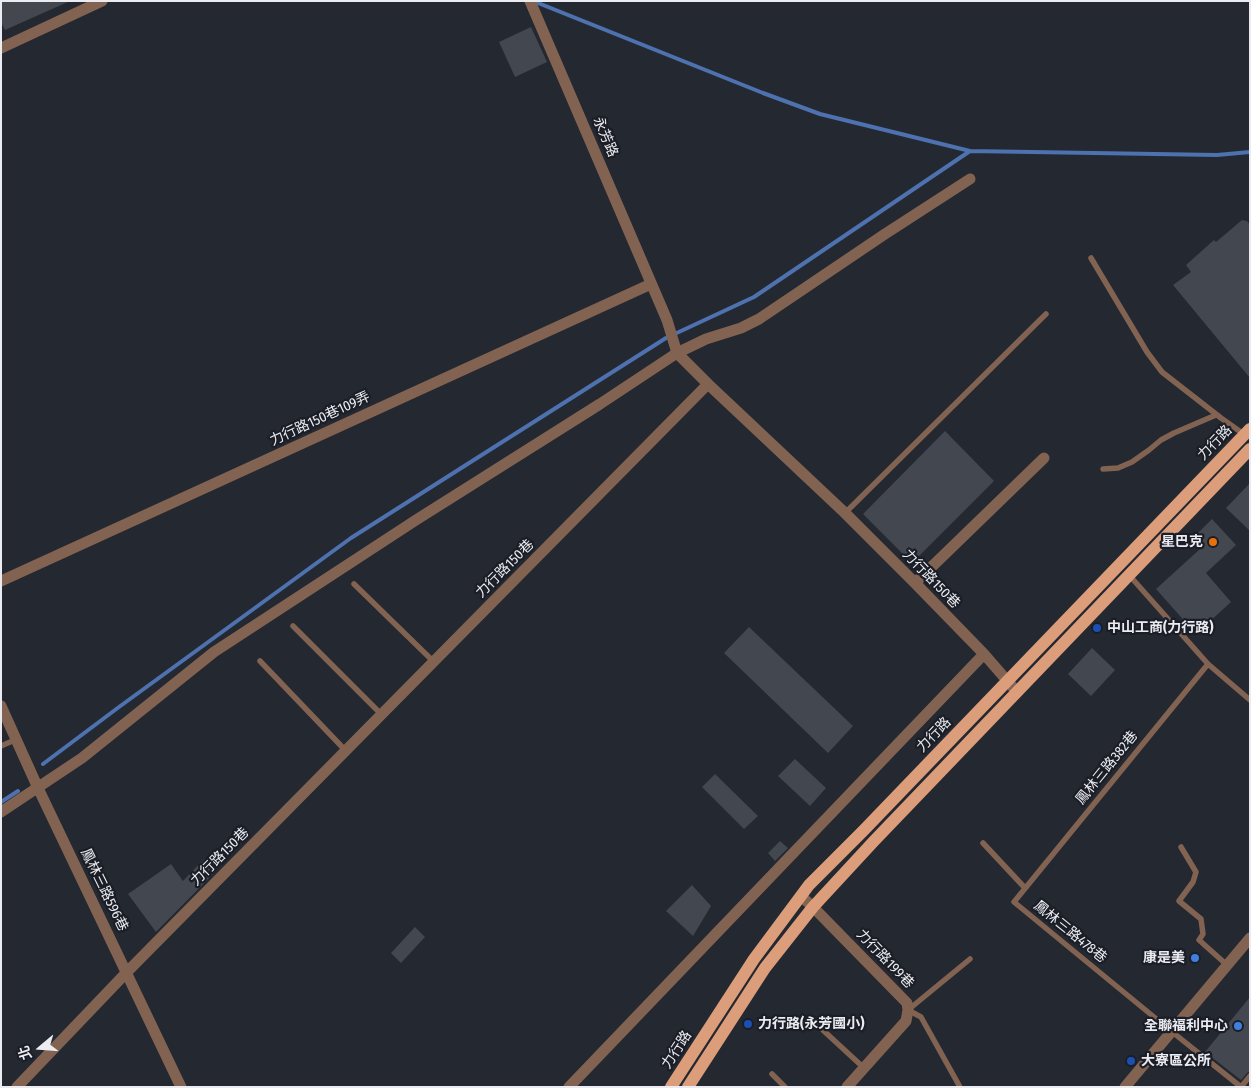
<!DOCTYPE html>
<meta charset="utf-8">
<style>
body{margin:0}
#map{position:relative;width:1251px;height:1088px;overflow:hidden;background:#242830;font-family:"Fira Sans Condensed","Noto Sans TC",sans-serif}
canvas{display:block}
.frame{position:absolute;inset:0;border:2px solid #eaecf1;pointer-events:none}
.north{position:absolute;left:15px;top:1023px;width:50px;height:50px;-webkit-text-stroke:4px #1b1e26;paint-order:stroke;rotate:252deg;font-size:14px;font-weight:700;line-height:20px;text-align:center;color:#eaecf1}
.north::after{content:'';display:block;margin:auto;width:18px;height:22px;background:#eaecf1;clip-path:polygon(50% 0,100% 100%,50% 72%,0 100%)}
</style>
<div id="map">
<canvas width="1251" height="1088"></canvas>
<div class="frame"></div>
<div class="north">北</div>
</div>
<script>
const ctx = document.querySelector('canvas').getContext('2d');
ctx.lineJoin = 'round';
function toPath(rows) {
  const path = new Path2D();
  for (const r of rows) {
    path.moveTo(r[0], r[1]);
    for (let i = 2; i < r.length; i += 2) path.lineTo(r[i], r[i + 1]);
  }
  return path;
}
function stroke(path, color, width, dash) {
  ctx.strokeStyle = color;
  ctx.lineWidth = width;
  ctx.lineCap = dash ? 'butt' : 'round';
  ctx.setLineDash(dash || []);
  ctx.stroke(path);
}
function paint(path, color) {
  ctx.fillStyle = color;
  ctx.fill(path, 'evenodd');
}
function label(font, color, halo, rows, align = 'center') {
  ctx.font = font + ' "Fira Sans Condensed","Noto Sans TC",sans-serif';
  ctx.lineWidth = 4.5;
  ctx.setLineDash([]);
  ctx.textBaseline = 'middle';
  ctx.strokeStyle = halo;
  ctx.fillStyle = color;
  for (const [text, x, y, turn = 0] of rows) {
    ctx.save();
    ctx.translate(x, y);
    ctx.rotate((+turn || 0) * Math.PI / 180);
    ctx.textAlign = isNaN(turn) ? turn : align;
    if (halo) ctx.strokeText(text, 0, 0);
    ctx.fillText(text, 0, 0);
    ctx.restore();
  }
}
stroke(toPath([
 [533,1,763,93,820,114,970,151,1217,155,1250,152],
 [43,764,119,707,351,538,666,338,754,297,970,151],
 [1,802,18,791]
]), '#4e71af', 4);
paint(toPath([
 [1,1,70,1,5,30,1,22],
 [531,27,547,62,515,77,499,42],
 [1242,220,1247,221,1250,225,1250,378,1173,285,1191,272,1186,265,1214,240,1216,242],
 [945,431,994,481,912,563,863,514],
 [1250,483,1250,531,1226,508],
 [1212,519,1236,545,1206,573,1231,602,1196,634,1156,589,1200,549,1191,540],
 [749,627,853,726,828,753,724,653],
 [1092,648,1115,670,1091,696,1068,674],
 [795,759,826,788,810,806,778,776],
 [715,774,758,816,744,829,702,787],
 [780,841,788,848,775,861,768,853],
 [204,859,216,871,156,932,128,894,171,864,183,881],
 [692,885,711,906,693,936,666,911],
 [415,927,425,937,401,963,391,953],
 [1250,997,1250,1071,1247,1073,1241,1080,1205,1052]
]), '#43474f');
stroke(toPath([
 [1091,258,1147,352,1162,372,1221,418,1245,435],
 [1103,469,1118,468,1132,462,1149,450,1161,440,1174,433,1216,415],
 [845,513,1046,314],
 [1129,575,1208,664,1250,700],
 [354,584,434,662],
 [293,626,382,715],
 [260,661,346,751],
 [1208,664,1014,902,1171,1031,1241,1087,1250,1076],
 [1,746,17,739],
 [983,843,1025,888],
 [1181,847,1196,872,1193,882,1179,901,1201,919,1203,934,1199,940,1227,965],
 [812,1020,864,1068],
 [772,1074,785,1087],
 [960,1087,921,1017,908,1010,970,959]
]), '#826352', 5.5);
stroke(toPath([
 [530,1,667,320,677,353,708,384],
 [1,48,102,1],
 [1,581,651,284],
 [915,583,1044,458],
 [1,706,38,788,181,1087],
 [1,812,82,758,214,652,416,520,600,404,677,353,706,339,741,328,759,319,885,234,970,179],
 [801,896,813,907,907,1003,908,1010,906,1021,847,1087],
 [17,1087,126,973,708,384,845,513,915,583,984,654,1017,692],
 [569,1087,984,654],
 [1125,1087,1250,938]
]), '#826352', 11);
stroke(toPath([
 [671,1087,754,959,809,885,863,831,1250,429],
 [688,1087,765,968,813,907,874,841,1250,449]
]), '#dc9d7a', 12);
for (const [x, y, r, color] of [
 [1213,542,5,"#e8710a"],
 [1097,628,5,"#1a4fb4"],
 [1195,958,5,"#3f7fe0"],
 [748,1024,5,"#1a4fb4"],
 [1238,1026,5,"#3f7fe0"],
 [1131,1061,5,"#1a4fb4"]
]) {
  const dot = new Path2D();
  dot.arc(x, y, r, 0, 2 * Math.PI);
  ctx.fillStyle = color;
  ctx.fill(dot);
  stroke(dot, '#1b1e26', 2);
}
label('14px', '#eaecf1', '#1b1e26', [
 ["永芳路",605,137,67],
 ["力行路150巷109弄",320,419,-25],
 ["力行路",1215,443,-46],
 ["力行路150巷",505,569,-45],
 ["力行路150巷",931,579,46],
 ["力行路",934,735,-46],
 ["鳳林三路382巷",1107,768,-51],
 ["力行路150巷",220,857,-45],
 ["鳳林三路596巷",104,890,64],
 ["鳳林三路478巷",1070,932,39],
 ["力行路199巷",885,959,46],
 ["力行路",677,1050,-57]
]);
label('bold 14px', '#eaecf1', '#1b1e26', [
 ["星巴克",1203,542],
 ["中山工商(力行路)",1107,628,"left"],
 ["康是美",1185,958],
 ["力行路(永芳國小)",758,1024,"left"],
 ["全聯福利中心",1228,1026],
 ["大寮區公所",1141,1061,"left"]
], 'right');
</script>
